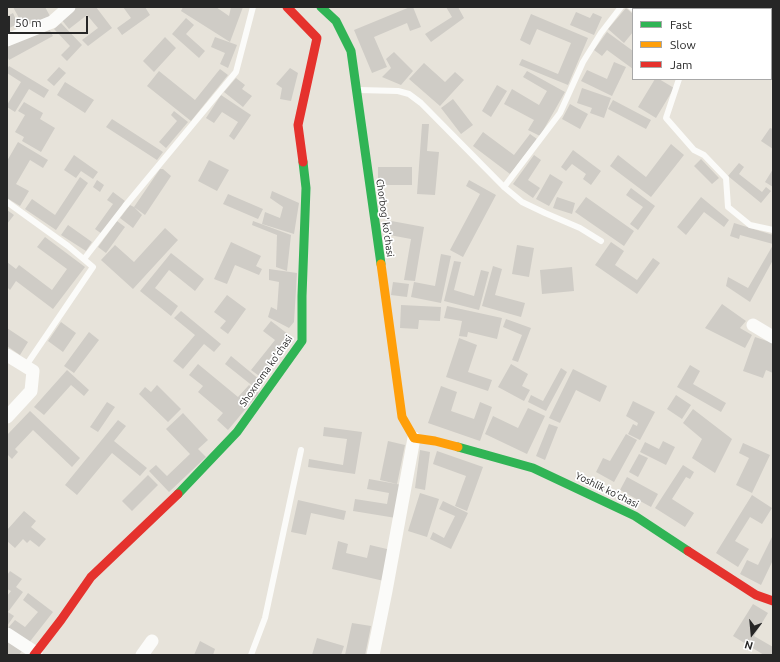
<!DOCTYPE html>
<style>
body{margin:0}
#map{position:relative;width:780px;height:662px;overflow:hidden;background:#e7e3da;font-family:Ubuntu,sans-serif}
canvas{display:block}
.frame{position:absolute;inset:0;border:8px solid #262626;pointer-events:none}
.legend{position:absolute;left:632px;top:8px;width:140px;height:72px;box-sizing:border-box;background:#fff;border:1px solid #a8a8a8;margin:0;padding:5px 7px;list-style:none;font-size:12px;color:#262626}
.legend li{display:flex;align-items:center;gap:8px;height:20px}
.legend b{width:20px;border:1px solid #a8a8a8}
.north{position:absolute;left:732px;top:614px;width:40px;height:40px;-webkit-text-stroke:3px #fff;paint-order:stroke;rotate:196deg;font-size:11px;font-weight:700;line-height:16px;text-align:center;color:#262626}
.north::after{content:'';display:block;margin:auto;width:14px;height:18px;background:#262626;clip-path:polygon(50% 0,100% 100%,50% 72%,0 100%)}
.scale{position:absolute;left:8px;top:16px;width:80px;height:18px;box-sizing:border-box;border:2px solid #262626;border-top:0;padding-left:5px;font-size:12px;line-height:14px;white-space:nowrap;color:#262626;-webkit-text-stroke:3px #fff;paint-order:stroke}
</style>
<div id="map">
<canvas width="780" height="662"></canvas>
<div class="frame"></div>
<ul class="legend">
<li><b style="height:5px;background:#30b455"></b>Fast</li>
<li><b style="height:5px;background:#ff9f0a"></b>Slow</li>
<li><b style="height:5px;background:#e5322d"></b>Jam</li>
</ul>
<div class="north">N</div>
<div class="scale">50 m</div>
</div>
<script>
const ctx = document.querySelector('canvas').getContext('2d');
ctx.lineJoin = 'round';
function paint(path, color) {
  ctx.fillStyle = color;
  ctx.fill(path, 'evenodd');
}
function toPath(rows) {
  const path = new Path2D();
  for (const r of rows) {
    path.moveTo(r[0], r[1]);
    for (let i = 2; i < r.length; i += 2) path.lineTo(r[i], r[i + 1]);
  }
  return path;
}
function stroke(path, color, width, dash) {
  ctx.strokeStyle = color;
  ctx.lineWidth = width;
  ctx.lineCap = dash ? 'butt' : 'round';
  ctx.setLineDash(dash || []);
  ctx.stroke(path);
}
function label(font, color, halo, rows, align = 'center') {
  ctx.font = font + ' Ubuntu,sans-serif';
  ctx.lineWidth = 3.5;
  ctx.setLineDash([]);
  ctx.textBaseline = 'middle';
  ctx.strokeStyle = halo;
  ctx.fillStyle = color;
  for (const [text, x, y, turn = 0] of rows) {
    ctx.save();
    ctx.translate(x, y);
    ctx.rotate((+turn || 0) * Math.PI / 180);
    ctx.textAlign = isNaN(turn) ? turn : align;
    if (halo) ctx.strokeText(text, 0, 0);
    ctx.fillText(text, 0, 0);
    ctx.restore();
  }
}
paint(toPath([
 [13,7,45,7,50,16,25,29],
 [76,7,96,7,112,28,88,46,82,40,98,28,87,15,69,29,61,19],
 [123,7,145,7,150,15,122,35,117,28,131,18],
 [183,7,216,7,229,16,231,7,243,7,230,42,181,11],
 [410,7,413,7,421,27,410,31,407,23,374,37,387,67,372,73,354,30],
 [446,7,458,7,464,18,431,42,425,34,452,17],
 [626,8,633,14,633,32,624,43,608,29],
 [576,12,590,18,593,13,602,17,594,35,570,25],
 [13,13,18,24,7,29,7,16],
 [531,14,588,38,568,85,519,65,522,59,558,74,571,43,537,29,530,45,520,40],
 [186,18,194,25,186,34,205,51,199,58,172,34],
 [61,23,82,45,67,61,61,55,70,46,54,29],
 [47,25,53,36,9,60,7,56,7,47],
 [607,32,633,51,633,69,607,50,602,56,594,50],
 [165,37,176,48,154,72,143,61],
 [215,37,237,45,228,68,220,64,225,53,211,47],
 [394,52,413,71,401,85,382,77,391,68,386,59],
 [614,62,626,67,612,96,581,81,587,70,607,79],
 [424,63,445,82,455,72,464,80,440,106,409,79],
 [9,66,49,90,44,98,29,89,15,112,7,107,7,105,21,82,7,73,7,69],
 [59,67,66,73,54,86,47,80],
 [290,68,298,73,291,101,280,99,282,88,276,84],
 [220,69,228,75,191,121,147,86,159,71,195,100],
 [527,71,565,92,540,136,528,130,534,120,504,104,512,89,539,105,547,91,523,77],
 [236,78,245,85,242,89,252,96,243,107,224,92],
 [655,79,659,79,674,88,656,118,638,107],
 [65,82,94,100,85,113,57,95],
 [497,85,507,91,491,117,482,111],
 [582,88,611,98,604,118,590,113,592,108,577,103],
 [221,95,251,115,234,140,229,136,238,122,222,112,214,123,206,118],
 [453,99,473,125,461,134,441,108],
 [613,100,651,120,646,129,608,109],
 [24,102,43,113,40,119,55,128,41,152,22,141,24,137,15,132,25,115,18,111],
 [570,104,588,114,580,129,562,119],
 [174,111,188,122,166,148,159,142,177,121,171,115],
 [112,119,163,152,157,160,106,127],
 [422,124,429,124,427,151,439,152,435,195,417,194],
 [770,128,773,129,773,149,761,141],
 [483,132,514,155,530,134,537,139,510,174,473,146],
 [18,142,48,160,43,168,30,160,16,184,29,191,20,206,7,198,7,161],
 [671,144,684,155,651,197,610,166,618,155,646,177],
 [573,150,601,171,591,185,583,179,586,174,572,164,566,171,561,167],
 [74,155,98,172,93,179,81,171,76,178,64,170],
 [534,155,541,160,528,180,540,188,533,198,513,184],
 [701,159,719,178,712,184,694,166],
 [209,160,229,170,217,191,198,181],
 [739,163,744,167,739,174,762,192,766,187,771,191,761,203,728,176],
 [378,167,412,167,412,185,378,185],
 [160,169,163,169,171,176,145,215,134,207],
 [773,169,773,187,765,182],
 [550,174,563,182,549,206,536,199],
 [80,177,88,183,56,230,25,209,32,199,55,215],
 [97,180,104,185,100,192,93,187],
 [469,180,496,195,463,257,450,250,480,194,466,186],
 [631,188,655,206,638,230,630,224,643,207,626,195],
 [272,191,299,203,294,234,262,224,265,212,280,218,283,207,270,198],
 [113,192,125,201,102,234,95,229,113,204,107,200],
 [228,194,263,209,258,219,223,204],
 [557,197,575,203,572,214,553,208],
 [586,197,634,231,624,246,575,212],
 [701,197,729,220,724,227,704,212,686,235,677,227],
 [130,205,134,207,142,215,133,228,120,218],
 [7,210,14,215,7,224],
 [386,220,424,227,415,281,404,280,411,239,384,234],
 [117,221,125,227,106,253,98,247],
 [253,221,291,235,287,271,276,267,277,235,252,225],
 [734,223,773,235,773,244,740,235,739,239,730,236],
 [68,225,92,242,86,251,61,235],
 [165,228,178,240,133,289,101,260,115,245,134,262],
 [45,237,85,267,53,309,16,281,10,290,7,287,7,262,16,269,19,265,52,290,67,269,37,247],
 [231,242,261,256,256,266,262,269,259,275,235,265,227,284,214,279],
 [611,242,624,251,615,265,637,280,653,258,660,263,637,294,595,265],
 [517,245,534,248,529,277,512,274],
 [773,245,773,260,750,302,726,286,728,277,748,288],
 [171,253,204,279,195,291,169,270,155,288,178,306,171,316,140,291],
 [441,254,451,256,441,303,411,297,414,282,435,286],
 [454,261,461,262,454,290,474,296,481,270,489,272,479,310,444,301],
 [493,266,502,269,495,295,525,303,521,317,482,306],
 [572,267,574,291,542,294,540,270],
 [269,269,297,273,294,322,289,328,268,317,271,307,277,310,279,282,269,280],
 [393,282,409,284,407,297,391,295],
 [227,295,246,309,228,334,220,328,226,321,214,312],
 [722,304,746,321,740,328,752,335,745,348,705,328],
 [401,305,441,307,440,321,419,320,418,329,400,328],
 [447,306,502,318,497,339,468,332,467,337,459,336,462,321,444,318],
 [181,311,221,344,214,352,204,344,183,369,173,361,195,335,174,318],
 [506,319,531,328,518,362,512,360,522,335,503,327],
 [271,321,293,338,262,378,251,370,275,340,263,331],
 [61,322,76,333,63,352,48,341],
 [7,328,28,342,20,355,7,346],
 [89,332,99,340,74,373,64,366],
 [755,337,773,343,773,373,766,370,763,378,743,371],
 [459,338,477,345,468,372,492,380,488,391,446,377],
 [231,356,260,380,254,387,225,364],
 [198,364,238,397,249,385,259,393,228,430,217,420,223,413,198,392,203,386,189,375],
 [511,364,528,374,522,386,530,390,524,401,498,387],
 [690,365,700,371,693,384,726,403,721,412,677,387],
 [561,368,567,372,546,411,528,402,531,395,543,401],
 [573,369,607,386,600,402,576,390,560,423,549,418],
 [67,370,89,390,84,396,71,385,44,415,34,407],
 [157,385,181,409,168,422,139,394,145,387,151,392],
 [441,386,457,392,451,411,474,419,480,402,492,407,480,441,428,423],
 [676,395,691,405,682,419,667,409],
 [633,401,655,412,640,440,628,434,633,424,637,426,638,423,626,416],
 [107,402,115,407,98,432,90,427],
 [528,408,545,416,527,454,485,434,493,416,518,428],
 [693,409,732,439,715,473,692,458,702,439,683,423],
 [30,411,80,458,72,467,33,430,15,449,18,452,12,459,7,454,7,435],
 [183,413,208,440,198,449,206,457,169,492,149,471,156,465,167,476,190,454,166,429],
 [118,420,126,426,114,441,147,468,140,476,112,453,77,495,65,485],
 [549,424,558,427,545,460,536,456],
 [324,427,362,432,355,474,308,467,309,459,343,465,347,439,323,436],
 [626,434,637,440,614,482,596,472,603,458,610,461],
 [388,441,405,445,397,484,380,480],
 [663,441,675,447,666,465,640,452,645,442,659,449],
 [743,443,770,455,752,493,736,485,749,458,739,453],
 [420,450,430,452,425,490,415,488],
 [437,451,483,467,467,511,455,506,466,476,433,464],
 [639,454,648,458,638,477,629,472],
 [683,465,694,472,690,479,686,477,672,499,694,513,685,527,655,508],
 [148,475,158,485,132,511,122,501],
 [627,477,658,494,651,507,620,490],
 [369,479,402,485,396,518,353,511,355,499,387,504,389,493,367,489],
 [420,493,439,499,427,537,408,531],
 [752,495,772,508,762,524,750,517,735,541,749,549,738,567,716,553],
 [298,500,346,511,344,520,311,513,306,535,291,532],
 [443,501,468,513,451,549,430,539,433,532,444,538,455,516,439,509],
 [24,511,36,521,31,527,46,539,39,547,30,540,27,543,23,539,15,548,7,541,7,530],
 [772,537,773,538,773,560,761,585,740,574,747,560,758,565],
 [338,541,348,544,346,553,367,558,370,545,391,550,384,581,332,569],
 [10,571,22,579,16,587,23,592,8,612,14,616,7,626,7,596,11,591,7,589,7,575],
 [28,593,53,612,28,644,8,628,15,620,25,627,38,612,23,600],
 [753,604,768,613,754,636,773,647,773,655,764,655,733,636],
 [352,623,371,626,365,655,345,655],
 [7,637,24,648,19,655,7,655],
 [317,638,344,646,341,655,312,655],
 [200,641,215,649,213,655,194,655]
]), '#cfccc6');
stroke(toPath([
 [631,7,633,9],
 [679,79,666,118,694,150,704,155,726,178,728,207,750,225,773,230],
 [359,90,398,91,409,94,421,103,504,187,522,202,545,213,580,228,601,241],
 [504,187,560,113,583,62,601,33,621,7],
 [7,202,68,246,93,267,25,367],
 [84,259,125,206,236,72,253,7],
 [251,655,265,618,301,450]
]), '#fbfbf9', 6);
stroke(toPath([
 [7,40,52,22,69,7],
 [753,325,773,337],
 [7,355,33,371,31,391,7,417],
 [7,634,36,653],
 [142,655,152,641],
 [373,655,386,591,414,438]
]), '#fbfbf9', 13);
stroke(toPath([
 [321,7,336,21,351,51,381,264],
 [458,447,533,468,635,516,688,551],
 [178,494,237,432,302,341,302,296,306,188,303,162]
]), '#30b455', 9);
stroke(toPath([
 [381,264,402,417,414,438,435,441,458,447]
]), '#ff9f0a', 9);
stroke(toPath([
 [287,7,317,38,298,125,303,162],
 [688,551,756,595,773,601],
 [34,655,61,620,91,577,178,494]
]), '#e5322d', 9);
label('10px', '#262626', '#fff', [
 ["Chorbog' ko'chasi",385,218,82],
 ["Shoxnoma ko'chasi",266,371,-55],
 ["Yoshlik ko'chasi",607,490,26]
]);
</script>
